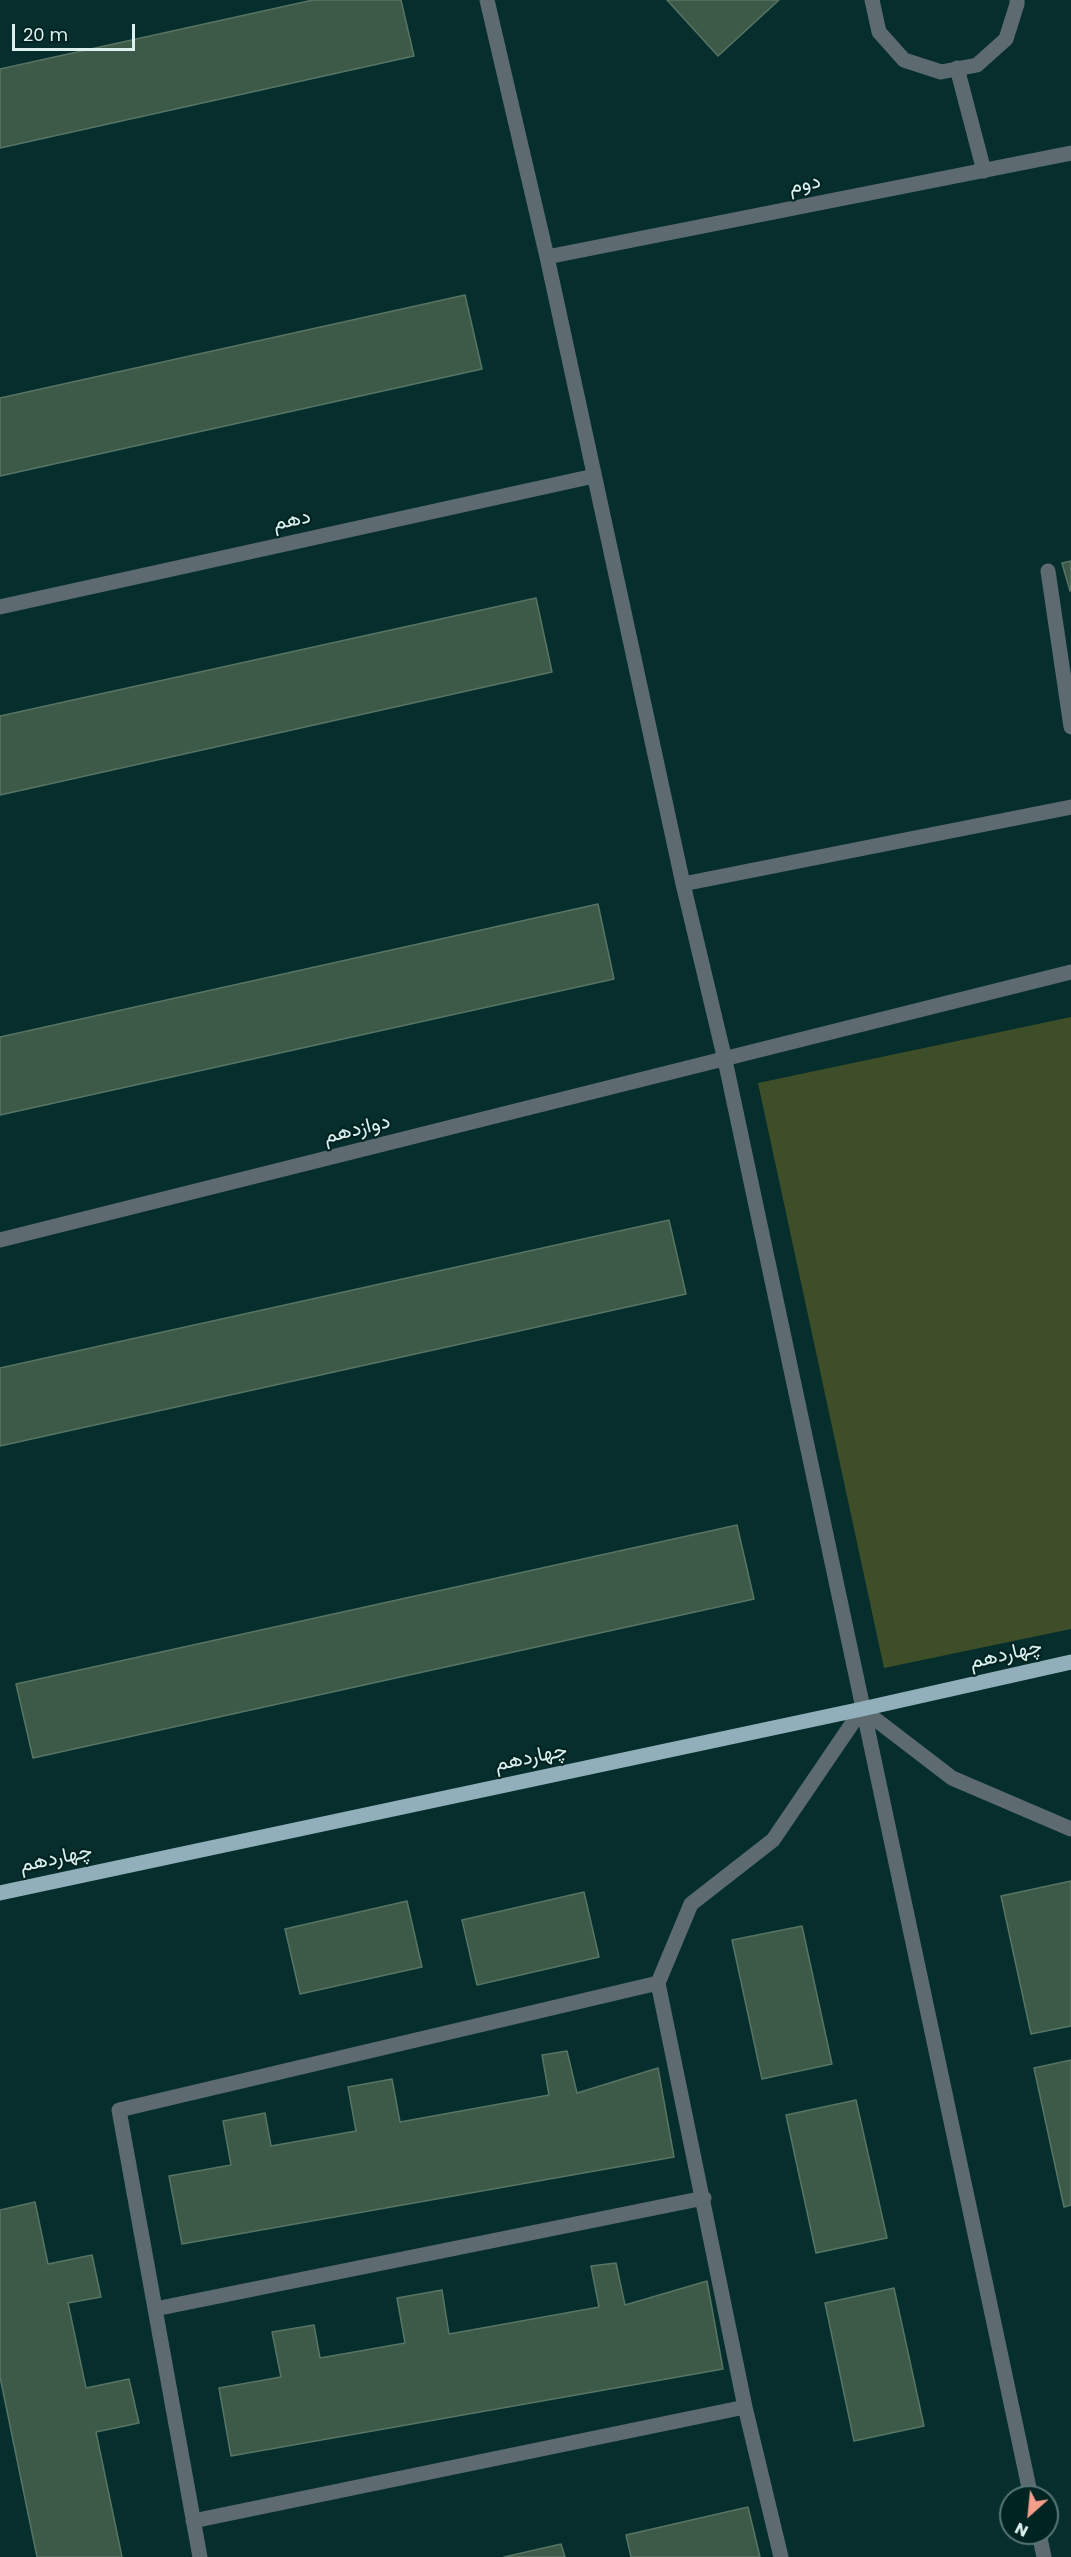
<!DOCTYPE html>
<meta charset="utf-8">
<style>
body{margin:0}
#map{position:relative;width:1071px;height:2557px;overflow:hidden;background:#052e2c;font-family:Poppins,sans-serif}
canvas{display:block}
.north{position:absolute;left:999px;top:2485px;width:60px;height:60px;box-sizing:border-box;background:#002422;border:2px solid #587674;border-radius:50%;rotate:207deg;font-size:16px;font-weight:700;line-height:24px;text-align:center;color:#dcf0ee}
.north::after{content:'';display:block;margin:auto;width:21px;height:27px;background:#f49d8b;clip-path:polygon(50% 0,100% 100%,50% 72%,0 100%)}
.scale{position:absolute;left:12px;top:24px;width:123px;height:27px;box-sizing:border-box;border:3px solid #dcf0ee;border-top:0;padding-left:8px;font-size:18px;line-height:21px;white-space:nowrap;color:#dcf0ee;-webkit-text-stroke:4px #002422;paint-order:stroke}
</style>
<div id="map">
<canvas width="1071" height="2557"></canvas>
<div class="north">N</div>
<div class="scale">20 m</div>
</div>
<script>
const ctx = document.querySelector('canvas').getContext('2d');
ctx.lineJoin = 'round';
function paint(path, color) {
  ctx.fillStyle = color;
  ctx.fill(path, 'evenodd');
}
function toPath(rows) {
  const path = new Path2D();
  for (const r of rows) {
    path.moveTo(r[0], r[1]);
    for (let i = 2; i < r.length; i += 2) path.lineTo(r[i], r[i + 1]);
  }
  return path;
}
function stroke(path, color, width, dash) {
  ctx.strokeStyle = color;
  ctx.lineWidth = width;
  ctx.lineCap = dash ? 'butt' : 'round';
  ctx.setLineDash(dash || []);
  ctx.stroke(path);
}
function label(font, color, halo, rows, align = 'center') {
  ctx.font = font + ' Poppins,Vazirmatn,sans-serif';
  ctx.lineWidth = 4.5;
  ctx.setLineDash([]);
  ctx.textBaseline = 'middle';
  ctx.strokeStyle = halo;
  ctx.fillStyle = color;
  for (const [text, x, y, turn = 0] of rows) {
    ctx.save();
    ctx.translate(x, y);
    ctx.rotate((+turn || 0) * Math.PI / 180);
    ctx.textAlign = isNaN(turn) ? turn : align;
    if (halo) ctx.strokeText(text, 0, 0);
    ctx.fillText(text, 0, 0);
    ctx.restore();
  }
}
paint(toPath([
 [1071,1017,1071,1629,884,1668,758,1083]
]), '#3e4e28');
const building = toPath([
 [313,0,401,0,414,56,0,148,0,69,313,0],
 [667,0,779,0,718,56,667,0],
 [465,295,482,369,0,476,0,398,465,295],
 [1071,561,1071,591,1070,591,1062,563,1071,561],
 [536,598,552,672,0,795,0,716,536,598],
 [598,904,614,979,0,1115,0,1037,598,904],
 [669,1220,686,1294,0,1446,0,1368,669,1220],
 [737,1525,754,1599,33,1758,16,1684,737,1525],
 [1071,1881,1071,2026,1031,2034,1001,1896,1071,1881],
 [584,1892,599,1957,477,1985,462,1920,584,1892],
 [407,1901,422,1967,300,1994,285,1929,407,1901],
 [802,1926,832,2064,762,2079,732,1940,802,1926],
 [567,2051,577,2093,658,2068,674,2157,182,2244,169,2176,231,2165,223,2121,265,2113,271,2146,356,2131,348,2087,392,2079,400,2122,549,2095,542,2055,567,2051],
 [1071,2060,1071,2205,1064,2207,1034,2068,1071,2060],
 [856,2100,887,2238,816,2253,786,2115,856,2100],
 [35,2202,48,2264,92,2255,101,2297,68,2303,86,2388,129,2379,139,2423,96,2432,122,2557,37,2557,0,2377,0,2210,35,2202],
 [616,2263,625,2305,707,2281,723,2369,231,2456,219,2388,281,2377,272,2332,314,2325,320,2358,405,2343,397,2298,442,2290,449,2334,599,2307,591,2266,616,2263],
 [894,2288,924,2426,854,2441,825,2303,894,2288],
 [748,2507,760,2557,631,2557,626,2535,748,2507],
 [561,2544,565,2557,504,2557,561,2544]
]);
paint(building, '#3d5a49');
stroke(building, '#577564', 1.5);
stroke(toPath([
 [487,0,547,257,683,884,725,1060,1031,2497],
 [872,0,879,32,904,60,941,72,977,65,1006,39,1017,4,1017,0],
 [957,68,984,171],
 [547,257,1071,153],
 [1048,571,1071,727],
 [0,607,594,476],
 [683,884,1071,807],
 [0,1240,1071,972],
 [155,2309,704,2198],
 [193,2521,745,2407],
 [1039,2533,1044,2557],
 [200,2557,119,2110,658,1983],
 [781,2557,745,2407,658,1983,691,1904,773,1840,862,1709,952,1778,1071,1829]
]), '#5d6b71', 15);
stroke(toPath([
 [0,1893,862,1709,1071,1662]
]), '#91afba', 15);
label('21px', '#dcf0ee', '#002422', [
 ["دوم",805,185,-11],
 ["دهم",292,521,-12],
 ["دوازدهم",357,1130,-14],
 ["چهاردهم",1006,1655,-13],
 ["چهاردهم",531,1758,-12],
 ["چهاردهم",56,1859,-12]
]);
</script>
